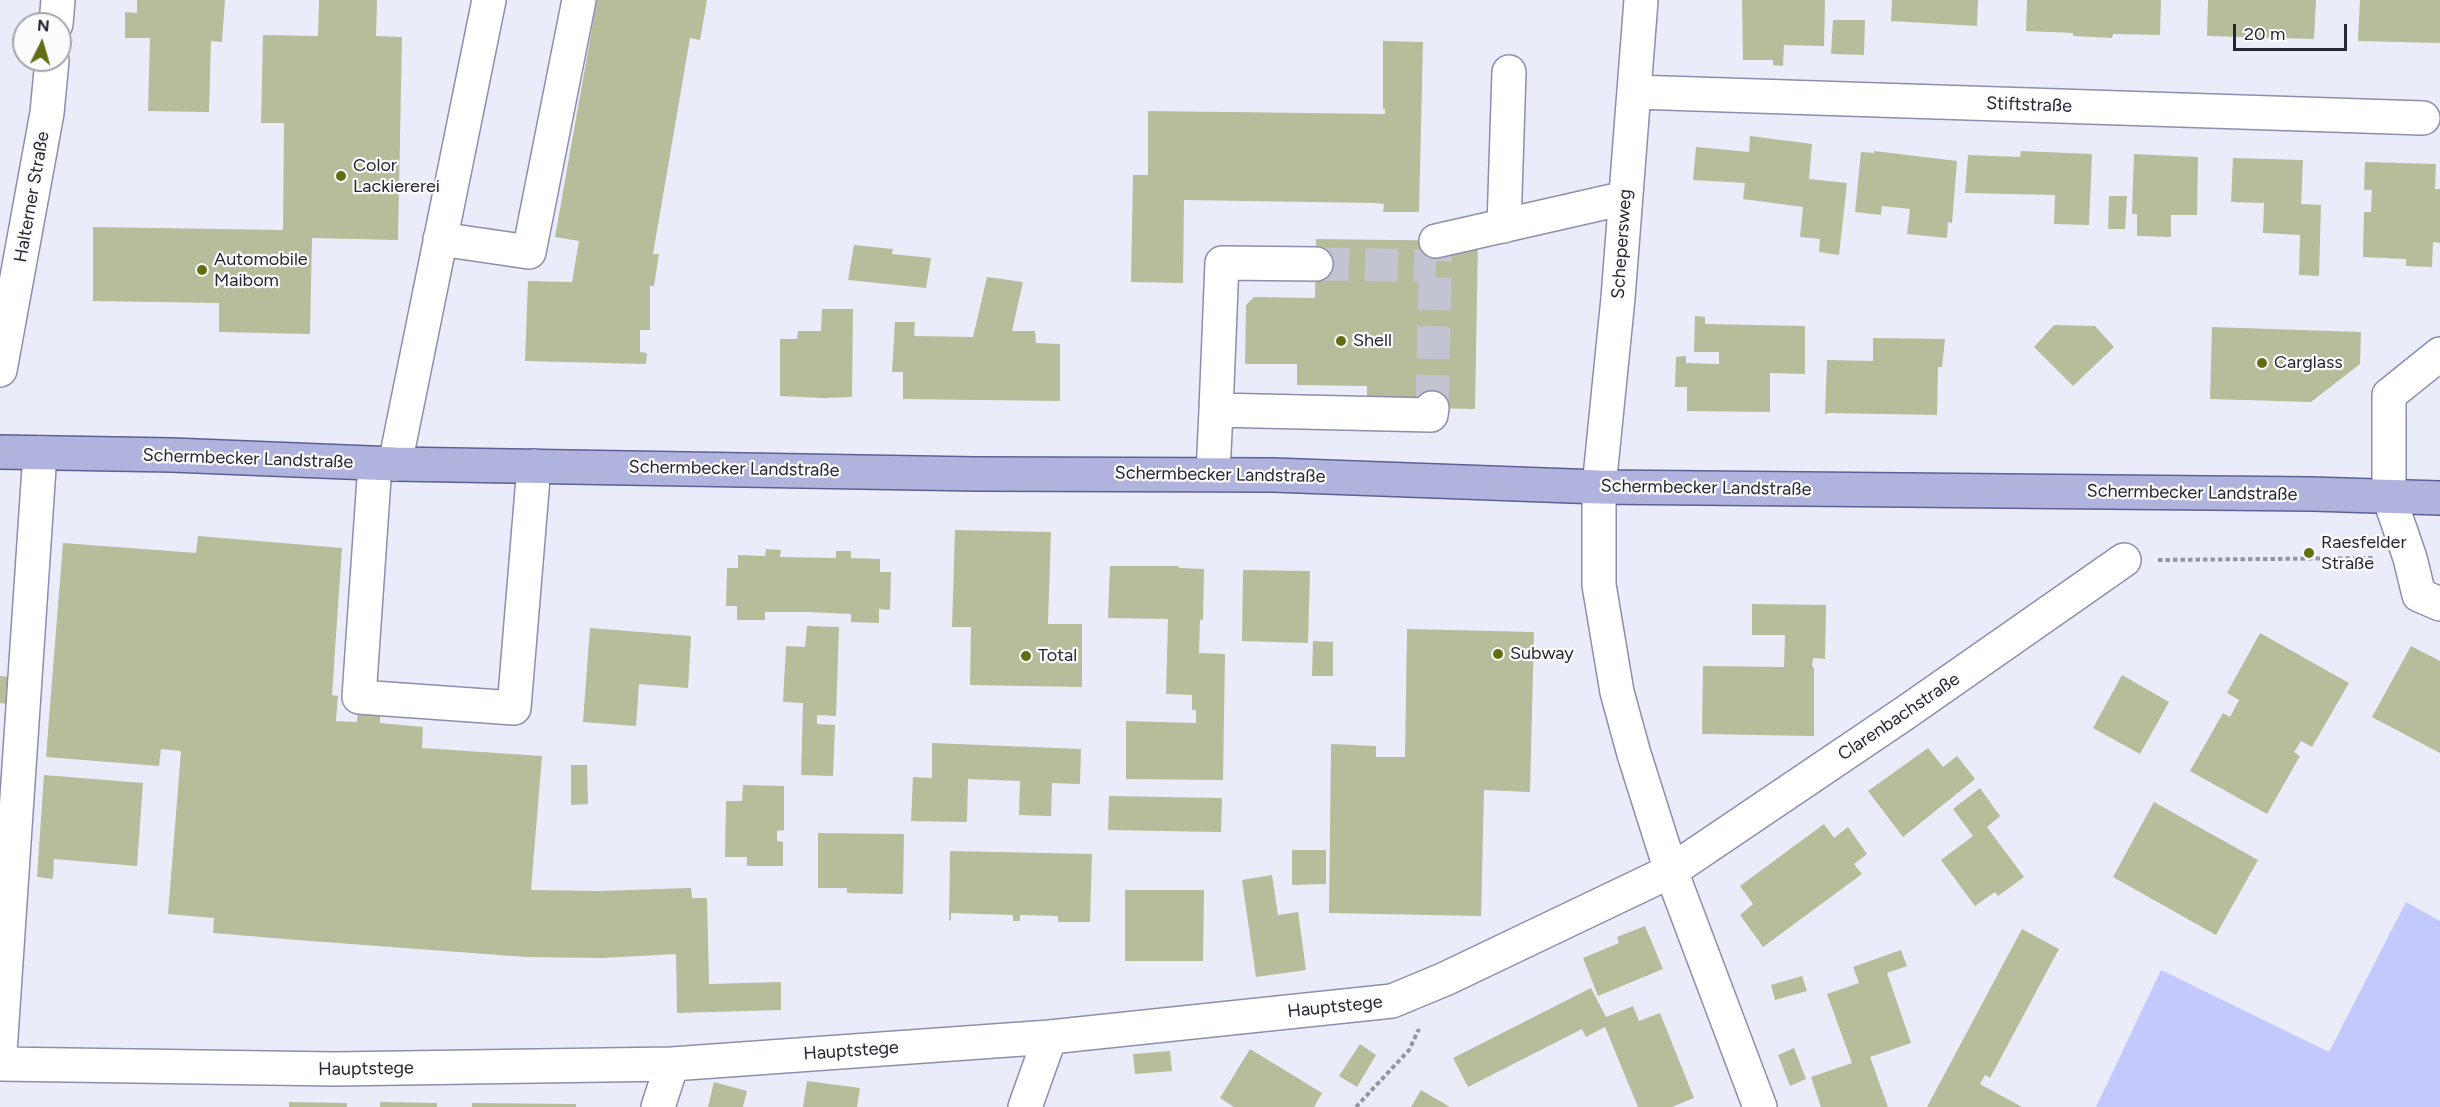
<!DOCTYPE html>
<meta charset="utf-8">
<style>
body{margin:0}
#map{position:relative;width:2440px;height:1107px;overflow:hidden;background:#ebecfa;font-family:Figtree,sans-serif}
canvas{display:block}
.north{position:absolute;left:12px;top:12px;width:60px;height:60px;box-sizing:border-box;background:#fbfbfb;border:2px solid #a5a6ab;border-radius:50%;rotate:5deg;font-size:16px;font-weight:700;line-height:24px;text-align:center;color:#252633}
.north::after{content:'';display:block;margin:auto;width:21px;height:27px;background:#636d14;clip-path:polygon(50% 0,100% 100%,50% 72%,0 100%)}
.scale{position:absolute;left:2233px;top:24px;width:114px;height:27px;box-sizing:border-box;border:3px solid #252633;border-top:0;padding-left:8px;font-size:18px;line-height:21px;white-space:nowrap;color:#252633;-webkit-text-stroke:4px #fbfbfb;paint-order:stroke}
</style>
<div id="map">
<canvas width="2440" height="1107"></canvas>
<div class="north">N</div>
<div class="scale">20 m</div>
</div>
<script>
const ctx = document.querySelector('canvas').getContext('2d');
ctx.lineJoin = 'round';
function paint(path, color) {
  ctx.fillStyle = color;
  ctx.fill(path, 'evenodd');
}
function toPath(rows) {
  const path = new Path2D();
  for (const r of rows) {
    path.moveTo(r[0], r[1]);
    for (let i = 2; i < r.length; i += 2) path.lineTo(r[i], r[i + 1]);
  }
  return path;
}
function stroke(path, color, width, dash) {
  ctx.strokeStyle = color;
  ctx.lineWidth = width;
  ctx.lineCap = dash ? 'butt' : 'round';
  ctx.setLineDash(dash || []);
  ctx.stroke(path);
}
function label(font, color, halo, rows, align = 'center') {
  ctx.font = font + ' Figtree,sans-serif';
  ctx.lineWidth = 4.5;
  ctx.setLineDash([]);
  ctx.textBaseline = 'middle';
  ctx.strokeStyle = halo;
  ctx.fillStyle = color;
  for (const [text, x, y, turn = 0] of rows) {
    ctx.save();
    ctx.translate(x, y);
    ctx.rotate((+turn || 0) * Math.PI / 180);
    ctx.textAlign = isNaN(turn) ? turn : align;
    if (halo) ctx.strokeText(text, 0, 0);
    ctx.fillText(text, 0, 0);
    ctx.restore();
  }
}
paint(toPath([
 [2406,902,2440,921,2440,1107,2096,1107,2161,970,2329,1052]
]), '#c4c9fd');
paint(toPath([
 [137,0,225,0,222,42,211,41,209,112,148,111,150,38,125,38,125,12,137,13],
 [319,0,377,0,376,36,402,37,398,240,312,238,310,334,219,332,219,303,93,301,93,227,283,230,284,123,261,123,263,35,318,36],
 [597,0,707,0,700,40,690,38,653,254,659,254,654,286,650,286,650,330,640,330,640,352,647,353,646,364,525,361,528,281,572,282,579,241,555,237],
 [1742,0,1825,0,1824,46,1784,45,1783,66,1773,65,1773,60,1743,60],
 [1892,0,1978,0,1977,26,1891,21],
 [2027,0,2161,0,2160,35,2113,34,2112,38,2093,37,2073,36,2073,33,2026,31],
 [2208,0,2316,0,2314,39,2207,36],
 [2360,0,2440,0,2440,43,2358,41],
 [1833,20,1865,20,1864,55,1831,54],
 [1383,41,1423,42,1419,212,1383,212,1384,204,1375,203,1184,200,1183,283,1131,282,1133,175,1148,175,1148,111,1385,114,1385,109,1383,109],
 [1750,136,1812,144,1809,179,1847,183,1839,255,1819,252,1820,239,1800,237,1803,207,1743,199,1745,183,1693,180,1696,147,1749,152],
 [1874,151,1957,161,1952,223,1948,222,1947,238,1907,234,1910,209,1882,206,1881,215,1855,212,1861,152,1874,153],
 [2021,151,2092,154,2089,225,2054,224,2055,195,1965,193,1968,155,2020,157],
 [2134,154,2198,157,2197,215,2171,215,2171,237,2137,236,2137,214,2132,214],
 [2233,158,2303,160,2301,204,2321,205,2319,276,2299,275,2300,235,2263,233,2264,203,2231,202],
 [2365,162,2436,164,2435,189,2440,189,2440,243,2433,242,2432,267,2406,266,2406,259,2363,257,2364,212,2371,212,2372,190,2364,190],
 [2109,196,2127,196,2125,229,2108,229],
 [1316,239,1478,241,1475,409,1367,407,1367,386,1297,385,1297,364,1245,364,1246,305,1254,297,1315,298],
 [854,245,893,249,892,254,931,258,926,288,848,280],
 [987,277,1023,282,1012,331,1035,331,1036,343,1060,344,1060,401,903,399,903,372,892,372,895,322,915,322,914,336,973,337],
 [822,309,853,309,852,397,823,398,780,396,780,339,797,339,798,331,821,331],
 [1695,316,1705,317,1705,324,1805,326,1805,374,1770,373,1770,412,1687,411,1687,387,1675,387,1676,357,1686,356,1686,363,1719,364,1719,352,1694,352],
 [2054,325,2095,326,2114,347,2073,386,2034,347],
 [2212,327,2361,332,2360,364,2311,402,2210,399],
 [1873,338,1945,339,1942,367,1938,367,1937,415,1827,413,1825,415,1827,360,1873,361],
 [955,530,1051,532,1048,624,1082,624,1082,687,970,685,971,627,952,627],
 [198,536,342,548,332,695,338,696,336,721,357,722,358,710,380,712,380,723,423,727,422,748,542,756,531,890,599,891,691,888,692,898,707,898,709,984,781,982,781,1010,677,1013,676,954,602,958,526,957,297,940,213,933,214,918,168,914,181,751,161,749,159,766,46,757,55,643,63,543,196,553],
 [766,549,781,550,780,557,836,558,836,551,851,551,851,558,880,559,880,572,891,572,890,610,879,609,879,623,851,622,851,614,807,612,765,612,765,620,737,620,737,606,726,606,727,568,738,568,738,555,765,556],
 [1110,566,1179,566,1179,568,1204,569,1203,620,1200,620,1199,653,1225,654,1223,780,1126,779,1126,721,1196,723,1196,710,1192,710,1192,695,1166,694,1168,619,1108,618],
 [1243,570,1310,571,1308,643,1242,641],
 [1752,604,1826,605,1825,659,1813,658,1812,667,1814,667,1814,736,1702,734,1703,666,1784,667,1785,635,1752,635],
 [807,626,839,627,836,716,817,715,817,724,835,725,833,776,801,775,803,703,783,702,786,646,805,647],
 [590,628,691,636,688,688,639,684,636,726,583,722],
 [1407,629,1534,632,1530,792,1484,790,1481,916,1329,913,1331,744,1376,746,1376,757,1405,757],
 [2260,633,2349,683,2312,747,2301,741,2294,752,2300,756,2267,814,2190,771,2223,713,2230,717,2239,700,2227,693],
 [1313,641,1333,642,1333,676,1312,676],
 [2411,646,2440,661,2440,753,2372,717],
 [2122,675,2169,702,2140,754,2093,728],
 [0,676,9,677,7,704,0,703],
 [932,743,1081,749,1080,784,1052,783,1051,816,1019,815,1020,781,968,779,967,822,911,821,913,777,932,778],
 [1928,748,1943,767,1957,756,1975,779,1903,837,1868,791],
 [571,765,587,765,588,804,571,805],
 [44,775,143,783,137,866,54,859,53,879,37,877],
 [743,785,784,786,784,830,777,831,777,841,783,842,783,866,747,866,747,857,725,857,726,801,742,801],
 [1980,788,2000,816,1987,827,2024,877,1998,896,1995,892,1975,906,1941,860,1973,836,1953,809],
 [1109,796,1222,798,1221,832,1108,830],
 [2154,802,2258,860,2216,935,2113,877],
 [1824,824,1834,838,1848,827,1867,854,1854,864,1862,874,1763,947,1740,915,1753,904,1740,886],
 [818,833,904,834,903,894,847,893,847,888,818,888],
 [1292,850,1326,850,1326,884,1292,885],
 [950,851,1092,854,1090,922,1058,922,1058,916,1020,915,1020,921,1013,921,1013,915,951,913,951,920,949,921],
 [1272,875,1278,915,1298,912,1306,970,1256,977,1242,880],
 [1125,890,1204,890,1203,961,1125,961],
 [1645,926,1663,969,1598,996,1583,958,1619,943,1617,937],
 [2022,929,2059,949,1990,1078,1985,1075,1980,1084,2022,1107,1927,1107],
 [1901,950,1907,966,1887,973,1911,1043,1870,1057,1888,1107,1821,1107,1811,1077,1852,1063,1827,994,1859,983,1853,967],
 [1802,976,1807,991,1775,1000,1771,985],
 [1591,988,1606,1017,1633,1006,1639,1021,1660,1013,1694,1098,1672,1107,1638,1107,1605,1027,1586,1037,1582,1029,1468,1087,1453,1058],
 [1360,1044,1376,1055,1357,1087,1339,1076],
 [1794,1048,1806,1079,1790,1086,1778,1055],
 [1250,1049,1322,1093,1314,1107,1234,1107,1220,1098],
 [1170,1051,1172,1071,1135,1074,1133,1054],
 [807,1081,860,1088,857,1107,803,1107],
 [714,1082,747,1091,743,1107,708,1107],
 [1421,1090,1450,1107,1411,1107],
 [289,1102,347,1103,347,1107,289,1107],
 [380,1102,437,1103,437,1107,380,1107],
 [472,1103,576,1104,576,1107,472,1107]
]), '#b6bd9b');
stroke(toPath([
 [1316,264,1436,266],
 [1432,408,1436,241]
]), '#c3c4d2', 33, [33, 16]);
const minor = toPath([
 [1641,0,1618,298,1599,487,1599,585,1617,692,1634,754,1671,871,1760,1107],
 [56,24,58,0],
 [1635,92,2423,118],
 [1504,226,1509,72],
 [440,239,529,252,579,0],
 [1436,241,1625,198],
 [2440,354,2389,395,2389,497,2410,558,2419,595,2440,604],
 [0,370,47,113,52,60],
 [1216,410,1222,263,1316,264],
 [375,464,359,697,514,708,534,466],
 [395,464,489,0],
 [1213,474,1216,410,1431,415,1432,408],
 [0,1052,40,453],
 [0,1064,335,1069,672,1064,1050,1037,1392,1001,1445,979,1671,871,1905,713,2124,560],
 [658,1107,672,1064],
 [1025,1107,1050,1037]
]);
const major = toPath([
 [0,452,172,455,395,464,977,474,1273,475,1599,487,2312,494,2440,498]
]);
stroke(minor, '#8b8ead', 36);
stroke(major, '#5e6094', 36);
stroke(toPath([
 [2158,560,2373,558],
 [1356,1107,1409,1050,1419,1029]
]), '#9495a2', 4, [4.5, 3]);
stroke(minor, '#fff', 33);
stroke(major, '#b1b3df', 33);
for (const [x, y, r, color] of [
 [341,176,6,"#636d14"],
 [202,270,6,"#636d14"],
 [1341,341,6,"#636d14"],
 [2262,363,6,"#636d14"],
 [2309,553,6,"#636d14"],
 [1498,654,6,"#636d14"],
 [1026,656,6,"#636d14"]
]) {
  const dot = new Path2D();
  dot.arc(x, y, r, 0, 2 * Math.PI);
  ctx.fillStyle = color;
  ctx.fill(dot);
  stroke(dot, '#fbfbfb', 2);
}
label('18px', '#252633', '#fbfbfb', [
 ["Stiftstraße",2029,105,2],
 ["Halterner Straße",32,197,-80],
 ["Schepersweg",1622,244,-86],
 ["Schermbecker Landstraße",248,459,2],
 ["Schermbecker Landstraße",734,469,1],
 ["Schermbecker Landstraße",1220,475,1],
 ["Schermbecker Landstraße",1706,488,1],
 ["Schermbecker Landstraße",2192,493,1],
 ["Clarenbachstraße",1899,717,-34],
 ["Hauptstege",1335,1007,-6],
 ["Hauptstege",851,1051,-4],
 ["Hauptstege",366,1069,-1]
]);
label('18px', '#252633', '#fbfbfb', [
 ["Color",353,166],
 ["Lackiererei",353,187],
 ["Automobile",214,260],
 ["Maibom",214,281],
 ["Shell",1353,341],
 ["Carglass",2274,363],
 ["Raesfelder",2321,543],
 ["Straße",2321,564],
 ["Subway",1510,654],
 ["Total",1038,656]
], 'left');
</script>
